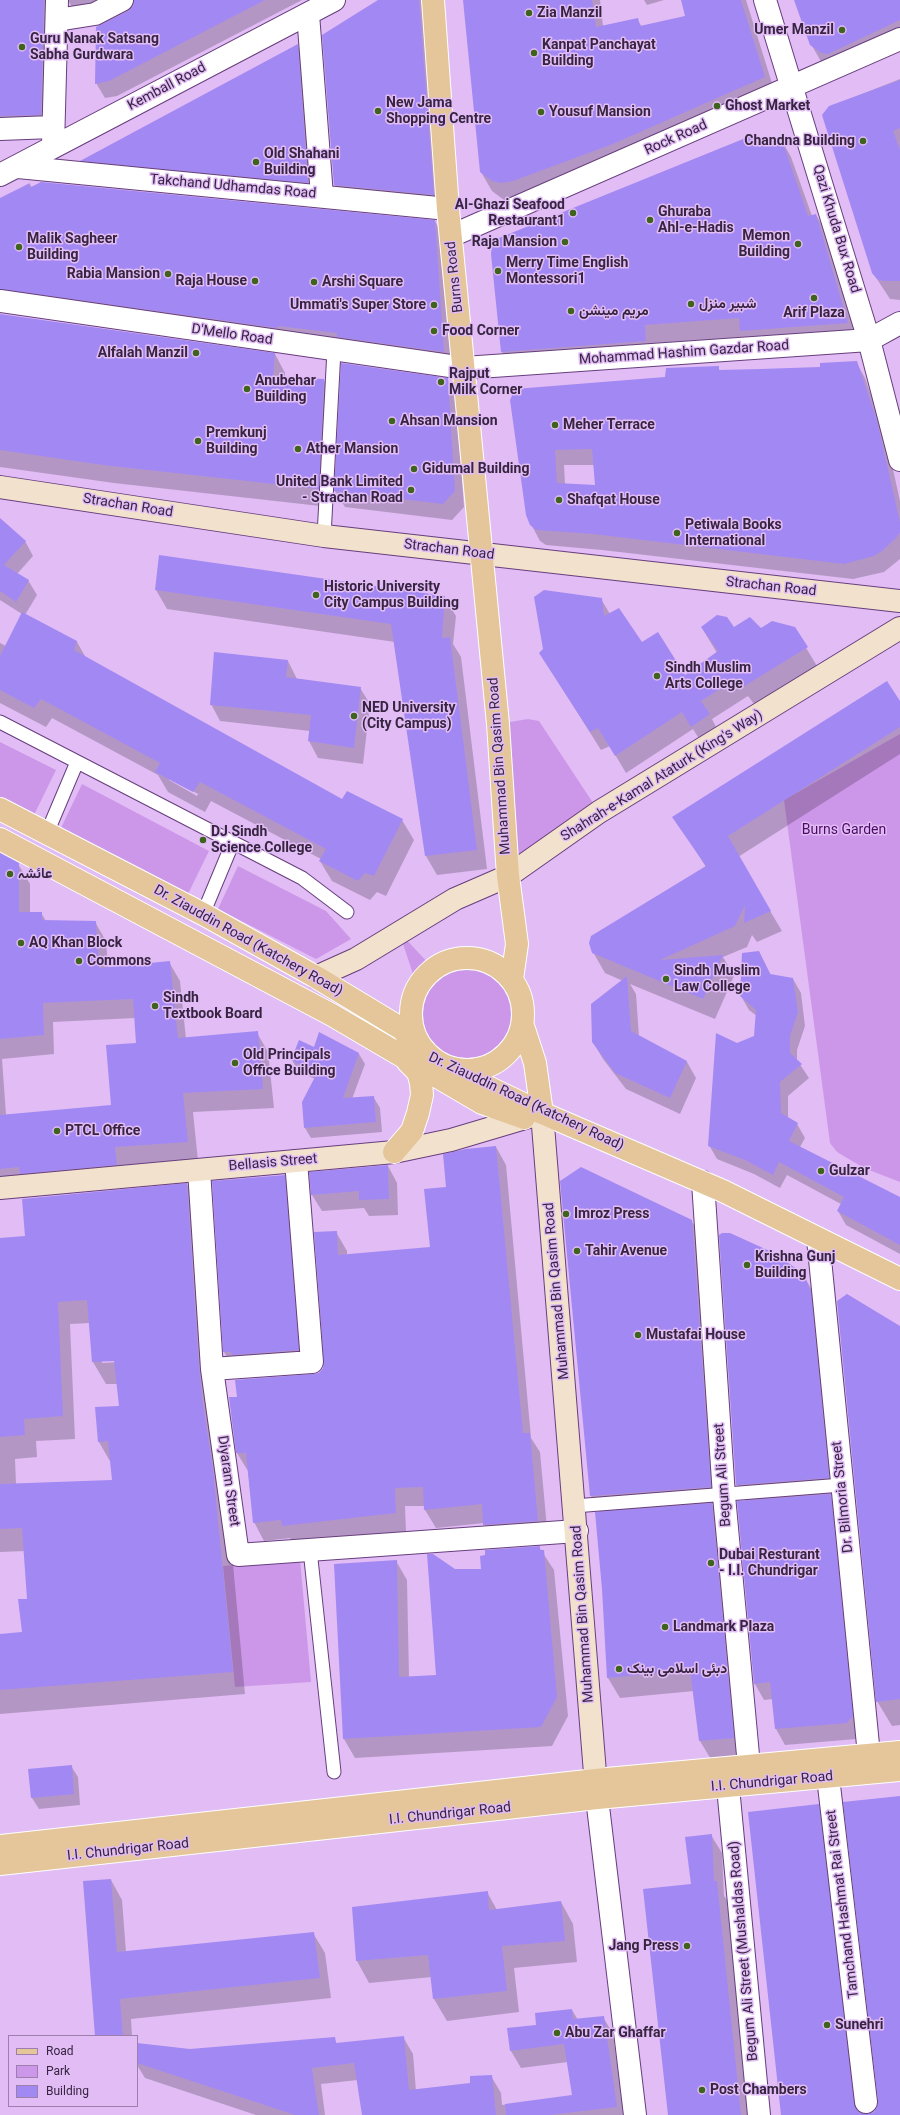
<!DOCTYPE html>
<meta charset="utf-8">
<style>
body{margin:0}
#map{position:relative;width:900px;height:2115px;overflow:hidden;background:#e1bcf5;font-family:Roboto,sans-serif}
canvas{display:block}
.legend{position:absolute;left:8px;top:2035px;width:130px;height:72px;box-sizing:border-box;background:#e1bcf5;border:1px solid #9d7fad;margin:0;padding:5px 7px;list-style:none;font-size:12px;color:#362440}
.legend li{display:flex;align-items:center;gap:8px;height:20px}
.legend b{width:20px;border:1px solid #9d7fad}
</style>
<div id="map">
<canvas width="900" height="2115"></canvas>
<ul class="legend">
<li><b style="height:5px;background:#e5c59a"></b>Road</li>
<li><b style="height:11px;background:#cd97e9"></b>Park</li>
<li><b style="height:11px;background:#a288f2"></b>Building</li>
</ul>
</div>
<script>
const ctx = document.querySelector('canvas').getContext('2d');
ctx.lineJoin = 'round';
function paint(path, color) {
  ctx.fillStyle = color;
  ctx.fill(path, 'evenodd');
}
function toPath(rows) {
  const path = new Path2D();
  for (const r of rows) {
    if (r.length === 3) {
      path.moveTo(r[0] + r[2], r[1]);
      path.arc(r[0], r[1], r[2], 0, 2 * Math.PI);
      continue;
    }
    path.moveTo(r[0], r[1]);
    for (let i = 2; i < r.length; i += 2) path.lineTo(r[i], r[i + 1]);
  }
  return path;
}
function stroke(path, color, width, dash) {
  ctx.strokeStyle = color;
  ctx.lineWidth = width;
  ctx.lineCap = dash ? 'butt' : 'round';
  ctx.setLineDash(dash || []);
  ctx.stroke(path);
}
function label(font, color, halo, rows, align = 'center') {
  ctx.font = font + ' Roboto,Vazirmatn,sans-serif';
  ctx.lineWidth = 3;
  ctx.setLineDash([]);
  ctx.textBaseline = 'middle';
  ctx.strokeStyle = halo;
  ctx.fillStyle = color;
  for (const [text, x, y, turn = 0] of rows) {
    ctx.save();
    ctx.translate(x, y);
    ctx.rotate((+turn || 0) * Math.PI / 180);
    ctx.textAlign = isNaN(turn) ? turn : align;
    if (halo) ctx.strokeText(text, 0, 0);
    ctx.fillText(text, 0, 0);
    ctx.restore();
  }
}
paint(toPath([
 [528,719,539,721,599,812,508,868,498,724],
 [900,734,900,1182,864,1168,837,1152,830,1143,784,800],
 [0,742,56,770,34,815,0,798],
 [82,784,209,851,188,894,61,828],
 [238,866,326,911,351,939,316,959,218,909],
 [399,932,433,968,455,958,469,957,486,959,500,967,512,979,521,996,524,1015,522,1028,509,1051,494,1063,476,1069,456,1068,416,1036,411,1018,412,999,417,986],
 [300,1559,311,1682,235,1687,223,1566]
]), '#cd97e9');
paint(toPath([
 [0,0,59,0,50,130,0,136],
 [68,0,302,0,117,96,105,98,96,83,97,27,133,8,135,3,79,20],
 [380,0,425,0,445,216,347,207,335,185],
 [464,0,600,0,603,26,637,19,642,27,687,16,682,0,746,0,776,96,513,201,504,200,492,191,481,172],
 [644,0,664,0,647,5],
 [796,0,900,0,900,46,823,65,811,44],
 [297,45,307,61,317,199,91,177,82,161],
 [900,79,900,300,890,299,873,273,829,107],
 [753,136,760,148,781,139,791,157,812,216,816,215,827,233,858,342,752,349,745,337,655,343,656,360,513,370,502,352],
 [30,184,32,188,435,221,445,240,454,371,6,308,0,313,0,199],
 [0,315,275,354,285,373,285,379,324,380,334,399,329,507,114,483,0,467],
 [856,362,865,378,886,438,900,501,900,559,884,572,853,579,602,550,546,545,540,541,531,524,511,400,666,378,718,367,720,371,822,368],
 [564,465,594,465,596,486,565,484],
 [447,379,456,396,464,507,452,520,345,507,335,491],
 [0,529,25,541,33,556,17,574,28,580,37,595,25,615,77,642,86,658,342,800,402,820,414,840,386,896,377,892,370,900,332,881,320,861,321,859,211,801,205,812,168,792,158,775,52,718,46,727,0,703,0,643,6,646,22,614,0,600],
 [169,778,198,794,197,796,169,780],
 [160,557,444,597,456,616,453,644,461,657,487,869,437,875,426,856,395,642,167,609,156,590],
 [601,599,610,614,642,643,685,677,717,653,702,628,761,629,794,628,817,666,754,704,748,696,712,719,719,733,703,745,693,729,626,773,610,746,601,750,540,653],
 [288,661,297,679,360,688,370,704,363,764,318,758,309,741,310,731,220,721,211,704],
 [900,703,900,754,738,857,782,931,757,942,752,935,747,947,723,957,734,976,715,1019,630,984,636,994,639,1037,687,1062,696,1078,680,1114,626,1089,603,1059,593,1042,623,981,605,973,593,952,706,867,674,817],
 [0,853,18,864,30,884,30,913,41,913,46,921,95,922,106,941,108,968,169,962,180,981,186,1039,257,1033,268,1052,274,1108,193,1112,198,1161,0,1189],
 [135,1018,138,1044,112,1106,6,1115,2,1059,54,1054,53,1022],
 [759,952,771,975,793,979,801,993,805,1026,797,1050,797,1060,809,1078,788,1096,788,1118,797,1124,805,1138,800,1147,900,1198,900,1254,846,1225,838,1211,841,1204,787,1175,780,1188,754,1174,717,1159,709,1145,737,1044,755,1037,757,1016,749,1010,741,996],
 [314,1048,359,1054,365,1064,352,1099,374,1098,380,1108,382,1132,311,1138,305,1128,315,1079,298,1071,292,1060],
 [496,1147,506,1165,531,1438,540,1452,548,1539,495,1543,484,1523,436,1528,425,1510,425,1506,405,1506,406,1532,294,1544,290,1538,264,1541,254,1522,248,1471,237,1453,238,1398,313,1375,320,1373,324,1367,315,1233,336,1232,347,1251,347,1255,431,1248,447,1188],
 [388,1166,397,1183,398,1215,369,1216,364,1208,322,1211,312,1195],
 [284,1176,296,1196,310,1371,236,1373,224,1352],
 [187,1184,200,1207,245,1694,0,1714,0,1635,23,1633,28,1600,25,1551,0,1552,0,1239,26,1237],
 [90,1323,93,1362,106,1384,117,1384,120,1407,99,1442,111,1463,113,1481,16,1484,15,1459,37,1457,36,1441,75,1439,70,1324],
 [119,1360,119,1362,102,1363,102,1361],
 [691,1220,701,1237,720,1504,712,1504,723,1525,745,1759,712,1761,700,1741,694,1691,620,1698,608,1678,600,1513,591,1496],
 [720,1236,803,1275,812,1290,837,1493,829,1494,840,1512,856,1739,785,1745,776,1729,773,1699,764,1700,755,1684,746,1502,737,1485],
 [900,1326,900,1725,892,1726,877,1701],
 [539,1547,554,1570,568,1716,552,1746,355,1758,344,1739,335,1565,396,1561,407,1580,409,1677,437,1676,455,1570,482,1570,486,1556],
 [71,1766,78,1777,80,1805,39,1809,32,1798,29,1770],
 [818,1805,830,1826,864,2114,866,2115,782,2115],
 [711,1835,722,1853,724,1896,727,1900,749,2115,669,2115,692,1885],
 [111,1880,122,1900,126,1952,313,1933,325,1953,331,1998,131,2019,132,2036,96,2036],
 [487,1892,497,1910,561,1902,573,1924,577,1962,514,1968,519,2012,447,2021,434,1999,432,1977,369,1983,357,1961,353,1908],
 [572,2010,578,2020,603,2017,613,2034,624,2115,363,2115,358,2080,321,2084,325,2115,256,2115,145,2078,137,2065,137,2044,190,2050,334,2038,337,2044,403,2037,413,2054,416,2091,471,2084,491,2076,501,2093,502,2105,573,2096,568,2062,521,2068,511,2051,537,2025]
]), '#0003');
paint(toPath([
 [0,0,44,0,41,115,0,116],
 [134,0,265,0,109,81,95,84,96,27,128,11,133,6],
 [378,0,419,0,434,195,334,185,322,35],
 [463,0,592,0,596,27,638,18,640,26,685,16,681,0,741,0,765,77,613,144,513,181,501,183,492,181,480,172],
 [794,0,900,0,900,20,828,54,821,53,810,45],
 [298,44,308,183,80,161,201,96],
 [900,80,900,128,893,131,900,150,900,281,883,281,877,279,872,273,822,115,829,106],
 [753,135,759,147,781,137,808,216,816,214,848,323,740,331,739,318,645,325,646,341,501,352,491,254,492,245,499,238],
 [41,182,435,220,444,352,337,337,337,333,278,326,277,328,0,289,0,198,30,183,29,188],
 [0,314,275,353,273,377,324,379,319,489,103,465,0,450],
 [857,361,877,421,900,522,900,532,897,537,882,551,874,556,844,564,593,534,536,530,530,525,526,515,510,400,515,389,665,377,666,368,719,366,719,370,761,369,820,367,820,363],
 [592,449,595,485,557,483,555,450],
 [341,363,448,378,455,491,443,504,334,491],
 [0,518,26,541,4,565,29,580,16,602,0,591],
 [159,555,445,596,442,638,450,637,477,850,425,856,391,624,155,590],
 [544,590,602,598,604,616,619,608,642,642,658,632,685,675,718,651,701,627,717,615,727,617,734,627,750,617,761,628,772,621,795,627,808,647,743,687,737,678,701,701,710,714,691,727,682,712,615,756,598,728,590,732,539,653,543,649,534,597],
 [22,612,77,641,74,650,342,799,347,791,403,819,374,876,365,873,358,881,319,861,326,849,200,782,193,792,155,772,160,763,41,699,34,708,0,690,0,656],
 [214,652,288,660,286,677,361,687,354,748,308,741,311,715,210,705],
 [887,681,900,701,900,727,728,836,771,911,744,923,745,905,735,926,660,960,723,955,703,999,592,953,589,943,591,936,706,866,672,817],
 [0,853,19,863,19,912,42,912,42,920,96,921,99,968,170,961,178,1038,258,1031,263,1089,183,1093,188,1142,115,1147,117,1165,20,1174,19,1167,0,1169,0,1115,111,1105,106,1045,136,1043,133,999,43,1003,44,1035,0,1039],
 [759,951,770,974,793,978,798,1012,790,1036,790,1053,802,1064,780,1082,781,1113,798,1123,789,1141,900,1197,900,1245,837,1211,844,1197,779,1162,773,1175,745,1160,708,1146,716,1033,737,1043,754,1036,756,1010,740,996,742,953],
 [627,976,631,1031,687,1061,670,1098,615,1073,592,1042,591,1004],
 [319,1032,359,1053,343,1098,374,1096,376,1122,304,1128,302,1102,317,1073,291,1060,299,1040,314,1047],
 [496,1146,523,1433,530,1433,538,1521,483,1525,482,1504,424,1510,423,1487,395,1488,396,1513,282,1526,281,1520,253,1523,246,1453,236,1453,229,1397,237,1397,235,1380,313,1374,319,1373,323,1368,324,1361,314,1232,337,1231,338,1255,430,1247,424,1189,446,1187,443,1154,466,1149],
 [388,1165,389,1199,359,1200,359,1191,311,1195,309,1172],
 [581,1167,692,1220,711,1487,590,1496,560,1181],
 [285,1175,299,1350,232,1355,231,1352,223,1352,212,1181],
 [187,1183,198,1354,202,1398,213,1470,233,1672,0,1690,0,1634,22,1632,18,1599,27,1599,22,1528,0,1529,0,1484,112,1480,108,1441,98,1442,95,1407,119,1406,114,1361,92,1362,87,1300,58,1302,63,1416,24,1419,25,1435,0,1437,0,1238,25,1236,22,1199],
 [722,1233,730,1233,774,1253,804,1274,811,1292,829,1478,736,1485,719,1235],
 [847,1294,900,1326,900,1699,876,1702,837,1301],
 [831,1494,853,1716,847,1723,775,1729,770,1682,754,1684,737,1501],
 [712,1503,734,1738,699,1741,690,1670,607,1678,602,1589,595,1512],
 [540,1546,540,1550,544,1550,557,1697,541,1727,343,1739,334,1564,397,1560,399,1677,436,1675,427,1554,433,1554,455,1569,481,1569,480,1556,485,1555,485,1550],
 [72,1765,74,1794,31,1798,28,1769],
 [900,1796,900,2115,781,2115,748,1812,819,1804,854,2103,856,2110,867,2114,874,2112,877,2107,878,2101,843,1802],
 [712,1834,714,1881,717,1881,741,2115,668,2115,643,1889,691,1884,685,1837],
 [111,1879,117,1952,314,1932,320,1978,120,1999,123,2036,95,2036,83,1881],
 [488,1891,489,1910,561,1901,565,1941,502,1946,507,1991,433,1999,428,1955,356,1961,352,1907],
 [572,2009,573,2019,604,2016,617,2107,549,2115,506,2115,505,2104,572,2095,564,2044,510,2051,507,2028,536,2025,535,2013],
 [404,2036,409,2090,470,2083,470,2076,492,2075,496,2115,362,2115,354,2063,312,2068,319,2115,295,2115,137,2063,137,2043,190,2049,335,2037,336,2043]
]), '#a288f2');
const lane = toPath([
 [324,536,334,350],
 [0,722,302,878,347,912],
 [47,833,77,762],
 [203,914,233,842],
 [574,1506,842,1485],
 [310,1550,334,1772]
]);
const street = toPath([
 [765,0,869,340,900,460],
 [308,14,322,196],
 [57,20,95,14,122,0],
 [0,129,53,127],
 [53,146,57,0],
 [18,167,448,209],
 [0,175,334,0],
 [451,236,900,39],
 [0,301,464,368,869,340,900,323],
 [296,1161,312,1362,212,1369,238,1555,577,1531],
 [199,1170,212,1369],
 [703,1182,724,1496,749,1766],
 [818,1239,869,1755],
 [828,1777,866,2102],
 [728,1787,759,2115],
 [597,1798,635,2115]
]);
const secondary = toPath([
 [0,487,324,536,900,601],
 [316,977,356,959,455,899,508,876,599,812,900,628],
 [0,1188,394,1152,451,1140,542,1113,597,1798]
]);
const primary = toPath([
 [433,0,448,209,498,724,508,876,517,944,512,979],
 [0,809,203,914,316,977,402,1029,422,1054,446,1067,542,1113,723,1191,900,1279],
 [0,839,332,1015,482,1103,524,1118],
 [467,1014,56],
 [523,1026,535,1063,542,1113],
 [394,1152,412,1131,418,1113,422,1095,421,1083,418,1072,408,1062],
 [0,1846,596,1780,900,1752],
 [0,1864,597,1798,900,1770]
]);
stroke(lane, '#673e7d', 15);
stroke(street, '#673e7d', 24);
stroke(secondary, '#673e7d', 24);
stroke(primary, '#fff', 24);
stroke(lane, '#fff', 13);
stroke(street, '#fff', 22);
stroke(secondary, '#f2e2cd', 22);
stroke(primary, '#e5c59a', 22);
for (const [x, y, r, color] of [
 [529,13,4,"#3d631c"],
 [842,30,4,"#3d631c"],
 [22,47,4,"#3d631c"],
 [534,53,4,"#3d631c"],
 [717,106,4,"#3d631c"],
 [378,111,4,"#3d631c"],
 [541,112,4,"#3d631c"],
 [863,141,4,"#3d631c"],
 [256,162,4,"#3d631c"],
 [573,213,4,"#3d631c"],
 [650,220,4,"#3d631c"],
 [565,242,4,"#3d631c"],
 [798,244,4,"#3d631c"],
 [19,247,4,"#3d631c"],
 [498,271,4,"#3d631c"],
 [168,274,4,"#3d631c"],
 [255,281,4,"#3d631c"],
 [314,282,4,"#3d631c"],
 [814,298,4,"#3d631c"],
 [691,304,4,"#3d631c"],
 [434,305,4,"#3d631c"],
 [571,311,4,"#3d631c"],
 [434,331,4,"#3d631c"],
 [196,353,4,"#3d631c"],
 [441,382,4,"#3d631c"],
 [247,389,4,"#3d631c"],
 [392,421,4,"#3d631c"],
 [555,425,4,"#3d631c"],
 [198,441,4,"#3d631c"],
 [298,449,4,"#3d631c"],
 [414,469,4,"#3d631c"],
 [411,490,4,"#3d631c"],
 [559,500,4,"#3d631c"],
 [677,533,4,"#3d631c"],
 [316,595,4,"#3d631c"],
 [657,676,4,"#3d631c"],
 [354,716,4,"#3d631c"],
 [203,840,4,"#3d631c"],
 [10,874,4,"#3d631c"],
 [21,943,4,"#3d631c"],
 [79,961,4,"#3d631c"],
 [666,979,4,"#3d631c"],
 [155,1006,4,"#3d631c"],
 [235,1063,4,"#3d631c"],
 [57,1131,4,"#3d631c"],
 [821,1171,4,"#3d631c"],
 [566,1214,4,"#3d631c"],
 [577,1251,4,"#3d631c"],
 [747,1265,4,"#3d631c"],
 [638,1335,4,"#3d631c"],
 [711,1563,4,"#3d631c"],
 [665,1627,4,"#3d631c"],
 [619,1669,4,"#3d631c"],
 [687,1946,4,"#3d631c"],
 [827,2025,4,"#3d631c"],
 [557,2033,4,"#3d631c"],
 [702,2090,4,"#3d631c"]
]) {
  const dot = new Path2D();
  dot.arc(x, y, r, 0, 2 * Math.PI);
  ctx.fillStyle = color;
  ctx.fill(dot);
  stroke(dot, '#e1bcf5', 1.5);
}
label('bold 14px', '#362440', '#e1bcf5', [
 ["Zia Manzil",537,13],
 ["Umer Manzil",834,30,"right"],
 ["Guru Nanak Satsang",30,39],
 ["Sabha Gurdwara",30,55],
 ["Kanpat Panchayat",542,45],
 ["Building",542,61],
 ["New Jama",386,103],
 ["Shopping Centre",386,119],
 ["Ghost Market",725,106],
 ["Yousuf Mansion",549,112],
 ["Chandna Building",855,141,"right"],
 ["Old Shahani",264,154],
 ["Building",264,170],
 ["Al-Ghazi Seafood",565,205,"right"],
 ["Restaurant1",565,221,"right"],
 ["Ghuraba",658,212],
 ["Ahl-e-Hadis",658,228],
 ["Memon",790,236,"right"],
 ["Building",790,252,"right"],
 ["Malik Sagheer",27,239],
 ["Building",27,255],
 ["Raja Mansion",557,242,"right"],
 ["Merry Time English",506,263],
 ["Montessori1",506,279],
 ["Rabia Mansion",160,274,"right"],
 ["Raja House",247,281,"right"],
 ["Arshi Square",322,282],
 ["شبیر منزل",699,304],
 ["Ummati's Super Store",426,305,"right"],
 ["مریم مینشن",579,311],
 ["Arif Plaza",814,313,"center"],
 ["Food Corner",442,331],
 ["Alfalah Manzil",188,353,"right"],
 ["Rajput",449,374],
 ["Milk Corner",449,390],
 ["Anubehar",255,381],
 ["Building",255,397],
 ["Ahsan Mansion",400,421],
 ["Meher Terrace",563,425],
 ["Premkunj",206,433],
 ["Building",206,449],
 ["Ather Mansion",306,449],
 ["Gidumal Building",422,469],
 ["United Bank Limited",403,482,"right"],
 ["- Strachan Road",403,498,"right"],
 ["Shafqat House",567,500],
 ["Petiwala Books",685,525],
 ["International",685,541],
 ["Historic University",324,587],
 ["City Campus Building",324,603],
 ["Sindh Muslim",665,668],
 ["Arts College",665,684],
 ["NED University",362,708],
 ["(City Campus)",362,724],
 ["DJ Sindh",211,832],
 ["Science College",211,848],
 ["عائشہ",18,874],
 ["AQ Khan Block",29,943],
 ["Commons",87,961],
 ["Sindh Muslim",674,971],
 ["Law College",674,987],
 ["Sindh",163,998],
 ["Textbook Board",163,1014],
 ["Old Principals",243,1055],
 ["Office Building",243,1071],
 ["PTCL Office",65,1131],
 ["Gulzar",829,1171],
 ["Imroz Press",574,1214],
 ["Tahir Avenue",585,1251],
 ["Krishna Gunj",755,1257],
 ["Building",755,1273],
 ["Mustafai House",646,1335],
 ["Dubai Resturant",719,1555],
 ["- I.I. Chundrigar",719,1571],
 ["Landmark Plaza",673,1627],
 ["دبئی اسلامی بینک",627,1669],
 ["Jang Press",679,1946,"right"],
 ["Sunehri",835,2025],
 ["Abu Zar Ghaffar",565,2033],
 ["Post Chambers",710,2090]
], 'left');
label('14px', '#362440', '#e1bcf5', [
 ["Kemball Road",167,87,-28],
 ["Rock Road",676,138,-24],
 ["Takchand Udhamdas Road",233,187,5],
 ["Qazi Khuda Bux Road",836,229,73],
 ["Burns Road",455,277,-96],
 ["D'Mello Road",232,335,8],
 ["Mohammad Hashim Gazdar Road",684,353,-4],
 ["Strachan Road",128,506,9],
 ["Strachan Road",449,550,7],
 ["Strachan Road",771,587,6],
 ["Muhammad Bin Qasim Road",500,766,-94],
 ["Shahrah-e-Kamal Ataturk (King's Way)",662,776,-32],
 ["Dr. Ziauddin Road (Katchery Road)",248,941,29],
 ["Dr. Ziauddin Road (Katchery Road)",526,1102,25],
 ["Bellasis Street",273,1163,-5],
 ["Muhammad Bin Qasim Road",557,1291,-95],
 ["Begum Ali Street",723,1475,-94],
 ["Diyaram Street",228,1481,82],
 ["Dr. Bilmoria Street",843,1497,-96],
 ["Muhammad Bin Qasim Road",583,1614,-94],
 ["I.I. Chundrigar Road",772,1782,-5],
 ["I.I. Chundrigar Road",450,1814,-6],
 ["I.I. Chundrigar Road",128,1850,-6],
 ["Tamchand Hashmat Rai Street",843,1904,-97],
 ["Begum Ali Street (Mushaldas Road)",744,1951,-95]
]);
label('14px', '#4b0965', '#e1bcf5', [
 ["Burns Garden",844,830]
]);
</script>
